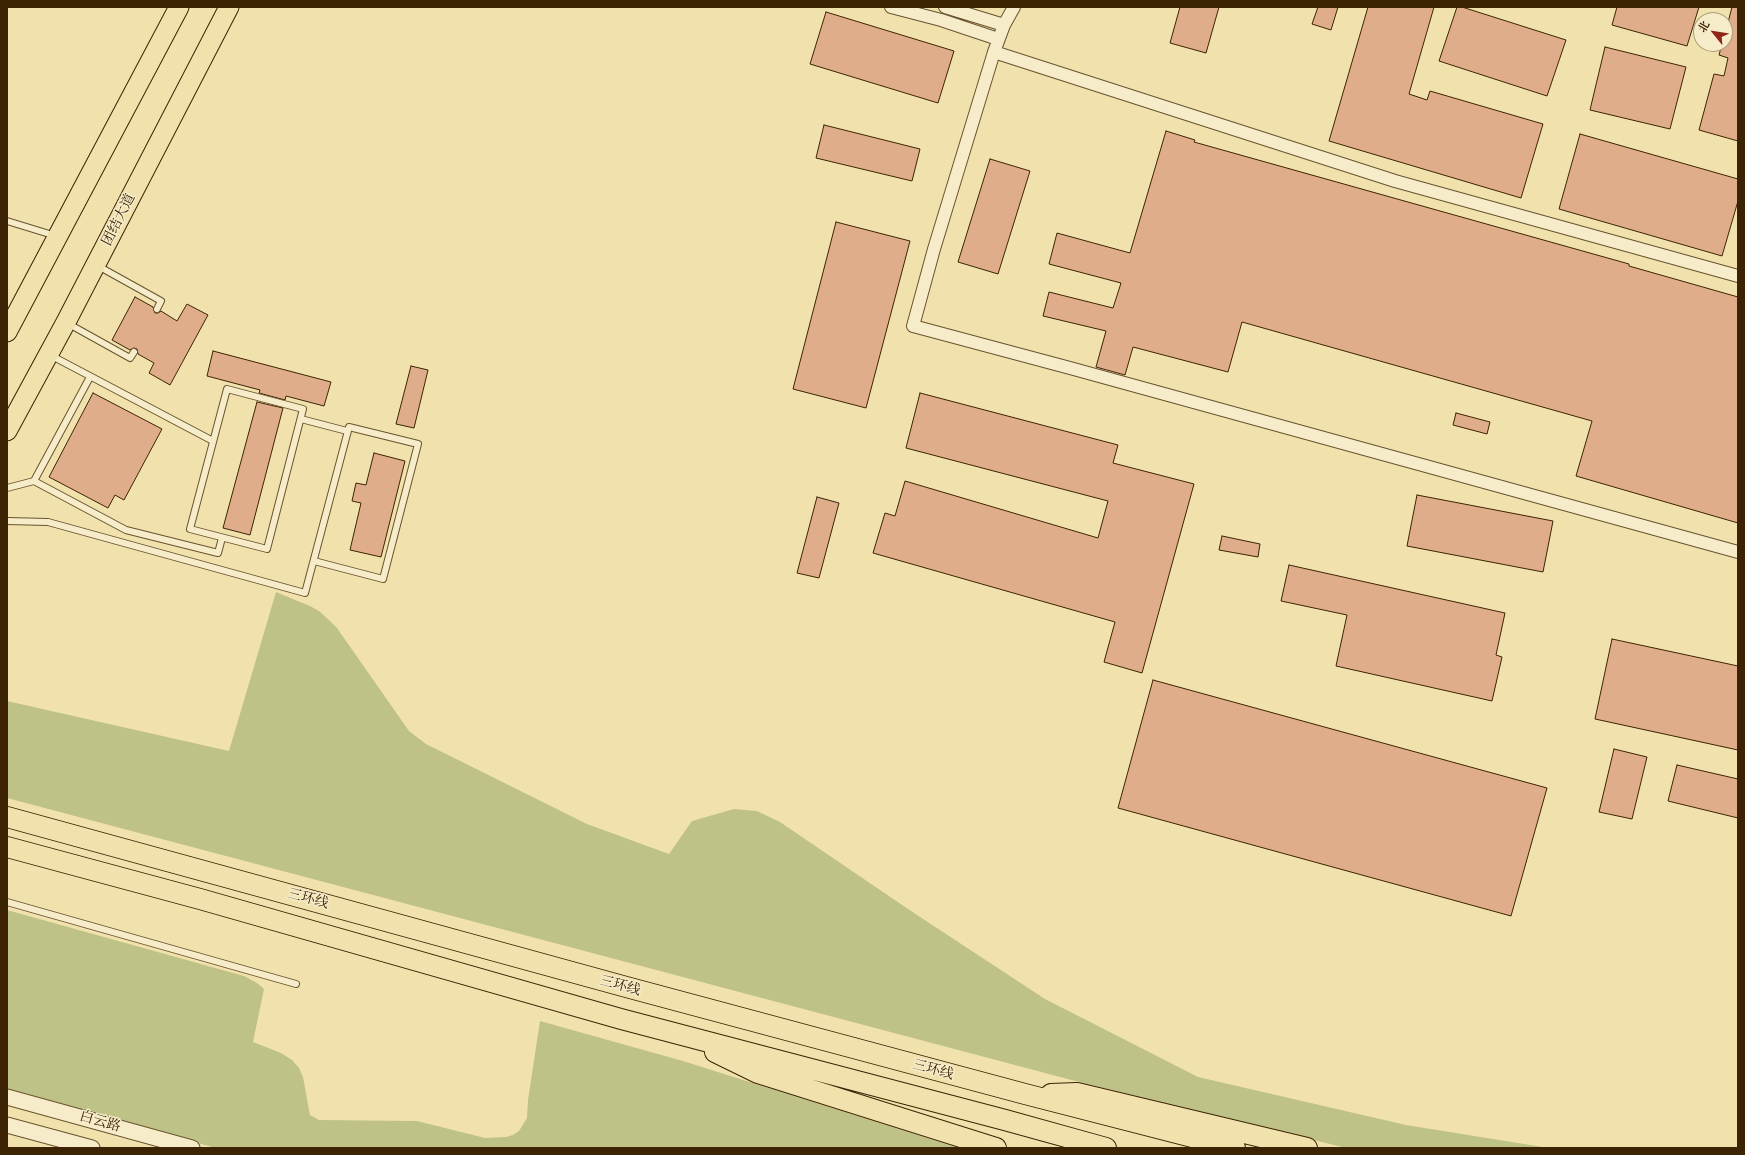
<!DOCTYPE html>
<meta charset="utf-8">
<style>
body{margin:0}
#map{position:relative;width:1745px;height:1155px;overflow:hidden;background:#f1e2ad;font-family:"Gentium Book Plus","Noto Serif SC",serif}
canvas{display:block}
.frame{position:absolute;inset:0;border:8px solid #3c2304;pointer-events:none}
.north{position:absolute;left:1693px;top:12px;width:40px;height:40px;box-sizing:border-box;background:#f6ecca;border:1px solid #ac9c7b;border-radius:50%;rotate:300deg;font-size:11px;font-weight:700;line-height:16px;text-align:center;color:#3c2304}
.north::after{content:'';display:block;margin:auto;width:14px;height:18px;background:#8f2418;clip-path:polygon(50% 0,100% 100%,50% 72%,0 100%)}
</style>
<div id="map">
<canvas width="1745" height="1155"></canvas>
<div class="frame"></div>
<div class="north">北</div>
</div>
<script>
const ctx = document.querySelector('canvas').getContext('2d');
ctx.lineJoin = 'round';
function paint(path, color) {
  ctx.fillStyle = color;
  ctx.fill(path, 'evenodd');
}
function toPath(rows) {
  const path = new Path2D();
  for (const r of rows) {
    path.moveTo(r[0], r[1]);
    for (let i = 2; i < r.length; i += 2) path.lineTo(r[i], r[i + 1]);
  }
  return path;
}
function stroke(path, color, width, dash) {
  ctx.strokeStyle = color;
  ctx.lineWidth = width;
  ctx.lineCap = dash ? 'butt' : 'round';
  ctx.setLineDash(dash || []);
  ctx.stroke(path);
}
function label(font, color, halo, rows, align = 'center') {
  ctx.font = font + ' "Gentium Book Plus","Noto Serif SC",serif';
  ctx.lineWidth = 3;
  ctx.setLineDash([]);
  ctx.textBaseline = 'middle';
  ctx.strokeStyle = halo;
  ctx.fillStyle = color;
  for (const [text, x, y, turn = 0] of rows) {
    ctx.save();
    ctx.translate(x, y);
    ctx.rotate((+turn || 0) * Math.PI / 180);
    ctx.textAlign = isNaN(turn) ? turn : align;
    if (halo) ctx.strokeText(text, 0, 0);
    ctx.fillText(text, 0, 0);
    ctx.restore();
  }
}
paint(toPath([
 [276,592,310,606,319,611,330,621,337,628,409,731,426,744,587,824,669,854,692,821,734,809,757,811,780,822,911,911,1045,999,1198,1077,1406,1125,1549,1148,1346,1148,1079,1082,7,798,7,701,229,751],
 [7,910,244,976,257,983,264,989,253,1042,281,1053,292,1060,299,1068,303,1077,310,1115,319,1120,417,1121,485,1138,506,1137,513,1135,519,1131,527,1118,528,1100,540,1021,683,1061,959,1148,216,1148,7,1091]
]), '#bfc286');
const building = toPath([
 [1180,7,1219,7,1206,53,1170,43,1180,7],
 [1318,7,1338,7,1331,30,1312,24,1318,7],
 [1368,7,1434,7,1409,94,1427,100,1430,91,1543,124,1521,198,1329,141,1368,7],
 [1457,7,1462,7,1566,40,1547,96,1439,61,1457,7],
 [1617,7,1699,7,1687,46,1612,25,1617,7],
 [1732,7,1738,7,1738,141,1699,130,1714,74,1724,76,1728,58,1719,55,1722,44,1725,44,1725,34,1732,7],
 [826,12,954,51,938,103,810,64,826,12],
 [1605,47,1686,67,1670,129,1590,110,1605,47],
 [824,125,920,149,912,181,816,158,824,125],
 [1166,131,1195,140,1194,142,1629,264,1629,266,1738,297,1738,523,1576,476,1592,421,1242,322,1228,372,1133,347,1125,375,1096,367,1106,331,1043,316,1049,292,1113,308,1121,283,1049,264,1057,233,1130,253,1166,131],
 [1580,134,1738,179,1738,201,1722,256,1559,209,1580,134],
 [990,159,1030,171,998,274,958,262,990,159],
 [836,222,910,241,866,408,793,389,836,222],
 [135,297,153,307,155,313,158,313,161,311,177,321,187,304,208,315,170,385,149,373,154,363,138,354,137,349,134,348,130,350,112,340,135,297],
 [213,351,331,382,324,406,286,396,285,400,259,393,260,390,207,376,213,351],
 [411,366,428,370,414,428,396,424,411,366],
 [93,393,162,429,124,500,115,495,108,508,49,477,93,393],
 [920,393,1118,445,1113,463,1194,484,1142,673,1104,662,1115,622,873,553,885,513,895,516,905,481,1098,538,1108,501,906,448,920,393],
 [257,402,283,408,250,535,223,528,257,402],
 [1456,413,1490,422,1487,434,1453,425,1456,413],
 [374,453,405,461,381,557,350,550,361,503,352,501,356,483,366,485,374,453],
 [1417,495,1553,521,1543,572,1407,546,1417,495],
 [817,497,839,503,819,578,797,573,817,497],
 [1222,536,1260,544,1258,557,1219,550,1222,536],
 [1289,565,1505,613,1496,655,1502,657,1492,701,1336,666,1347,615,1281,601,1289,565],
 [1612,639,1738,666,1738,750,1595,719,1612,639],
 [1153,680,1547,788,1511,916,1118,808,1153,680],
 [1614,749,1647,757,1632,819,1599,812,1614,749],
 [1677,765,1738,779,1738,818,1668,801,1677,765]
]);
paint(building, '#dfad89');
stroke(building, '#3c2304', 1);
const service = toPath([
 [7,221,56,236],
 [98,266,161,301,157,309],
 [67,323,130,358,134,352],
 [50,355,213,441],
 [227,389,303,409,267,549,190,529,227,389],
 [301,419,347,431],
 [34,481,126,530,218,553,222,538],
 [7,488,34,481,90,377],
 [7,521,48,522,305,593,349,427,418,444,383,579,314,561],
 [7,902,296,984]
]);
const minor = toPath([
 [891,7,941,20,998,39],
 [945,7,1004,25],
 [1014,7,1004,25,994,52,934,249,913,326,1070,368,1738,552],
 [994,52,1395,181,1738,276]
]);
const tertiary = toPath([
 [7,1097,192,1148],
 [7,1125,92,1148]
]);
const primary = toPath([
 [7,332,179,7],
 [7,431,66,322,229,7]
]);
const trunk = toPath([
 [7,817,630,988,1025,1094,1235,1148],
 [7,847,200,899,621,1019,1005,1120,1106,1148],
 [715,1052,758,1073,996,1148],
 [1051,1094,1077,1093,1307,1148]
]);
stroke(service, '#69532e', 8);
stroke(minor, '#69532e', 14);
stroke(tertiary, '#69532e', 17);
stroke(primary, '#3c2304', 21);
stroke(trunk, '#3c2304', 22);
stroke(service, '#f6ecca', 6);
stroke(minor, '#f6ecca', 12);
stroke(tertiary, '#f6ecca', 15);
stroke(primary, '#f1e2ad', 19);
stroke(trunk, '#f1e2ad', 20);
label('14px', '#3c2304', '#f6ecca', [
 ["团结大道",119,220,-63],
 ["三环线",308,899,15],
 ["三环线",620,986,15],
 ["三环线",933,1070,15],
 ["白云路",100,1122,16]
]);
</script>
